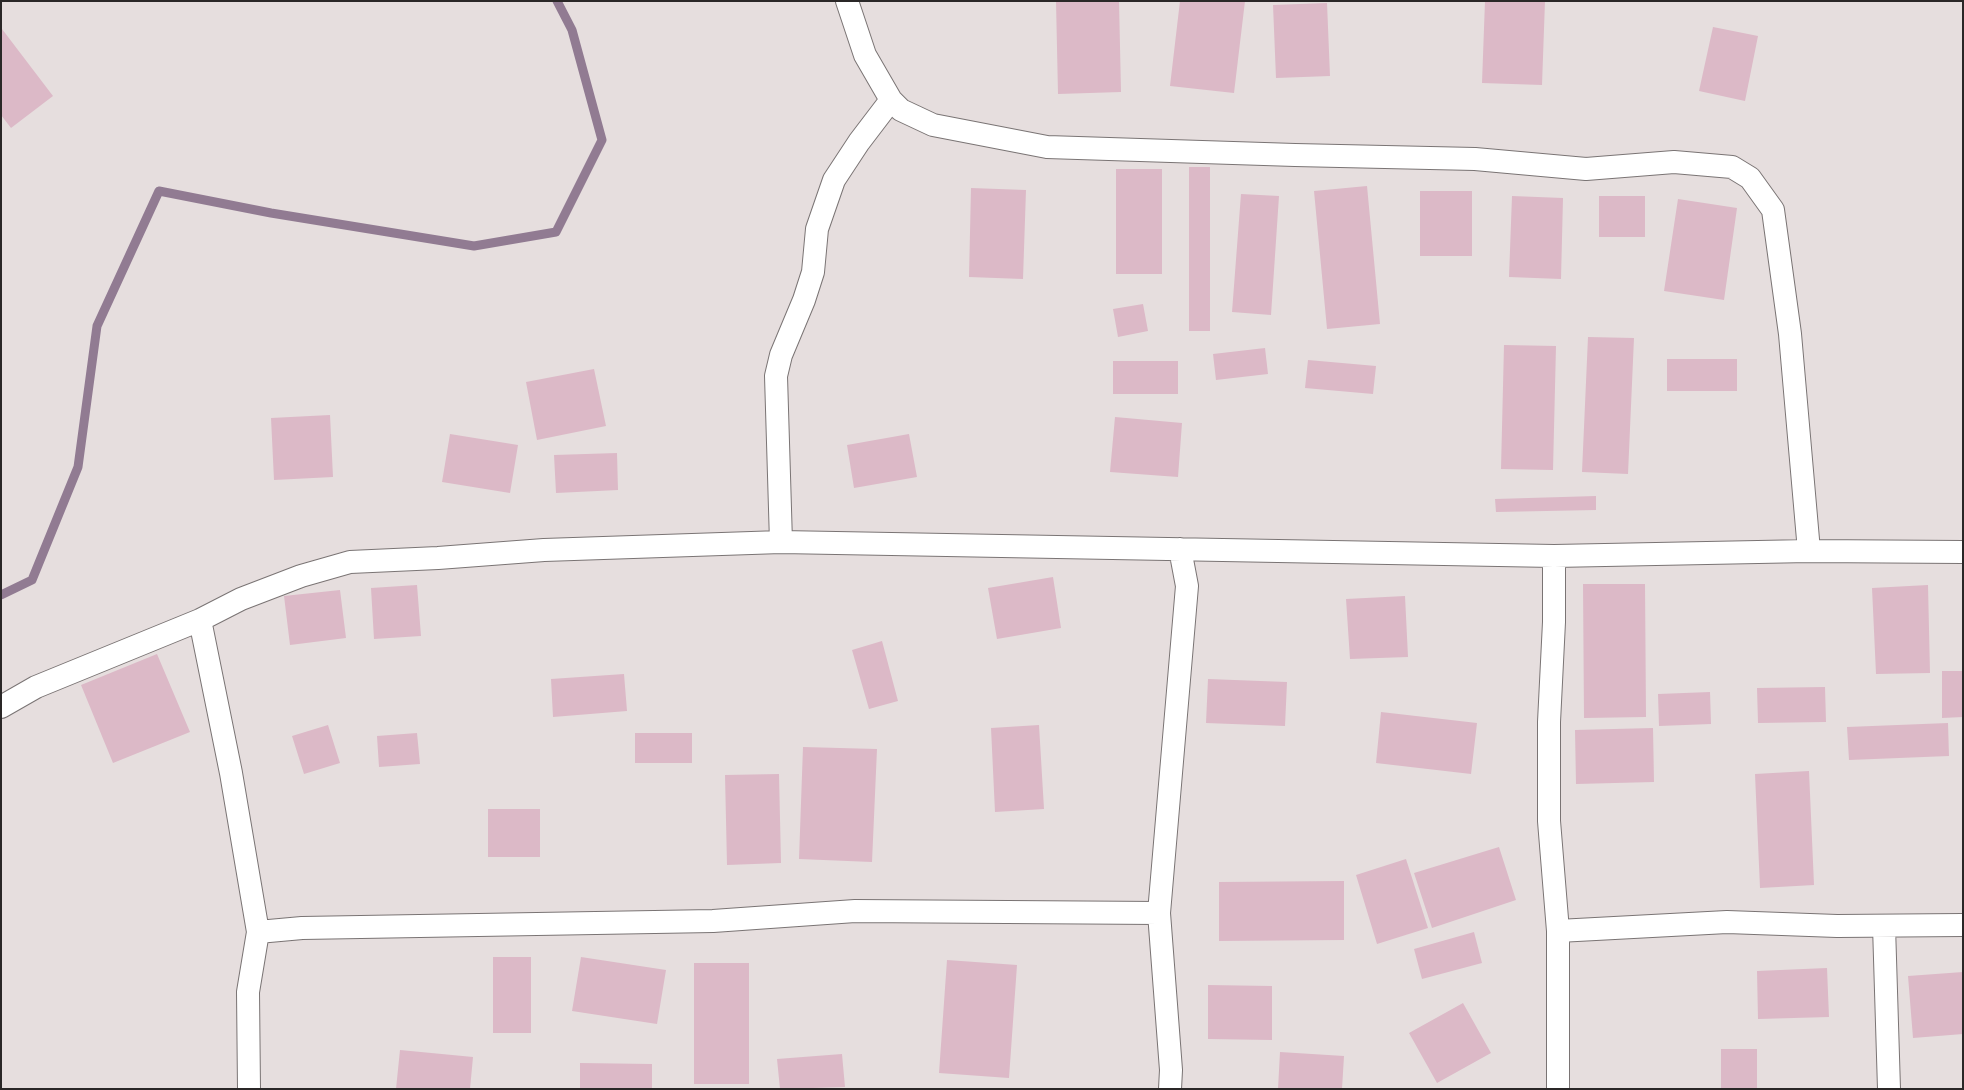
<!DOCTYPE html>
<style>
body{margin:0}
#map{position:relative;width:1964px;height:1090px;overflow:hidden;background:#e6dede;font-family:Karla,sans-serif}
canvas{display:block}
.frame{position:absolute;inset:0;border:2px solid #2a2727;pointer-events:none}
</style>
<div id="map">
<canvas width="1964" height="1090"></canvas>
<div class="frame"></div>
</div>
<script>
const ctx = document.querySelector('canvas').getContext('2d');
ctx.lineJoin = 'round';
function toPath(rows) {
  const path = new Path2D();
  for (const r of rows) {
    path.moveTo(r[0], r[1]);
    for (let i = 2; i < r.length; i += 2) path.lineTo(r[i], r[i + 1]);
  }
  return path;
}
function stroke(path, color, width, dash) {
  ctx.strokeStyle = color;
  ctx.lineWidth = width;
  ctx.lineCap = dash ? 'butt' : 'round';
  ctx.setLineDash(dash || []);
  ctx.stroke(path);
}
function paint(path, color) {
  ctx.fillStyle = color;
  ctx.fill(path, 'evenodd');
}
stroke(toPath([
 [1,595,32,580,78,467,97,326,159,191,271,213,474,246,556,232,602,140,572,30,557,1]
]), '#917b92', 9);
paint(toPath([
 [1056,1,1119,1,1121,92,1058,94],
 [1180,1,1245,1,1234,93,1170,86],
 [1485,1,1545,1,1542,85,1482,83],
 [1327,3,1330,76,1276,78,1273,5],
 [1713,27,1758,36,1745,101,1699,91],
 [2,29,53,96,11,128,1,115],
 [1189,167,1210,167,1210,331,1189,331],
 [1116,169,1162,169,1162,274,1116,274],
 [1367,186,1380,324,1327,329,1314,191],
 [971,188,1026,190,1023,279,969,277],
 [1420,191,1472,191,1472,256,1420,256],
 [1241,194,1279,196,1271,315,1232,312],
 [1512,196,1563,198,1561,279,1509,277],
 [1599,196,1645,196,1645,237,1599,237],
 [1678,199,1737,208,1724,300,1664,291],
 [1143,304,1148,331,1118,337,1113,309],
 [1588,337,1634,338,1628,474,1582,472],
 [1504,345,1556,346,1553,470,1501,469],
 [1265,348,1268,374,1216,380,1213,354],
 [1667,359,1737,359,1737,391,1667,391],
 [1308,360,1376,366,1373,394,1305,388],
 [1113,361,1178,361,1178,394,1113,394],
 [594,369,606,426,537,440,526,382],
 [330,415,333,477,274,480,271,418],
 [1115,417,1182,423,1178,477,1110,472],
 [450,434,518,445,510,493,442,482],
 [909,434,917,477,854,488,847,445],
 [617,453,618,490,556,493,554,455],
 [1596,496,1596,510,1496,512,1495,499],
 [1053,577,1061,628,997,639,988,588],
 [1583,584,1645,584,1646,717,1584,718],
 [417,585,421,636,374,639,371,588],
 [1928,585,1930,673,1876,674,1872,588],
 [340,590,346,638,290,645,284,596],
 [1405,596,1408,657,1350,659,1346,599],
 [882,641,898,701,869,709,852,650],
 [157,654,190,732,113,763,81,685],
 [1942,671,1963,671,1963,717,1942,718],
 [624,674,627,711,553,717,551,679],
 [1208,679,1287,682,1285,726,1206,723],
 [1825,687,1826,722,1758,723,1757,688],
 [1710,692,1711,724,1659,726,1658,694],
 [1381,712,1477,723,1471,774,1376,763],
 [1948,723,1949,756,1849,760,1847,727],
 [328,725,340,763,304,774,292,736],
 [1039,725,1044,809,995,812,991,728],
 [1653,728,1654,782,1576,784,1575,730],
 [417,733,420,764,379,767,377,736],
 [635,733,692,733,692,763,635,763],
 [803,747,877,749,872,862,799,859],
 [1809,771,1814,885,1760,888,1755,774],
 [779,774,781,863,727,865,725,775],
 [488,809,540,809,540,857,488,857],
 [1499,847,1516,900,1432,928,1414,873],
 [1406,859,1428,928,1377,944,1356,875],
 [1344,881,1344,940,1219,941,1219,882],
 [1474,932,1482,963,1422,979,1414,949],
 [493,957,531,957,531,1033,493,1033],
 [581,957,666,970,657,1024,572,1011],
 [947,960,1017,965,1009,1078,939,1073],
 [694,963,749,963,749,1084,694,1084],
 [1827,968,1829,1017,1758,1019,1757,971],
 [1963,972,1963,1034,1913,1038,1908,976],
 [1208,985,1272,986,1272,1040,1208,1039],
 [1463,1003,1491,1053,1437,1083,1409,1033],
 [1721,1049,1757,1049,1757,1089,1721,1089],
 [400,1050,473,1057,470,1089,396,1089],
 [1280,1052,1344,1056,1342,1089,1278,1089],
 [842,1054,845,1087,780,1089,777,1059],
 [580,1063,652,1064,652,1089,580,1089]
]), '#dcb9c7');
const minor = toPath([
 [847,1,865,55,891,100,901,110,933,125,1047,147,1295,155,1475,159,1586,169,1674,162,1732,167,1750,178,1773,210,1790,334,1809,551],
 [781,542,776,376,781,355,804,300,813,272,817,229,834,180,859,142,891,100],
 [1554,556,1554,622,1549,722,1549,821,1558,931,1558,1089],
 [200,620,231,773,258,932,248,992,249,1089],
 [1,707,36,687,200,620,241,599,301,576,350,562,438,558,544,550,781,542,1554,556,1809,551,1963,552],
 [1884,926,1889,1089],
 [1558,931,1727,922,1837,926,1963,925],
 [258,932,302,928,713,921,855,911,1159,913],
 [1170,1089,1171,1070,1159,913,1187,586,1180,549]
]);
stroke(minor, '#7a7474', 24);
stroke(minor, '#fff', 22);
</script>
